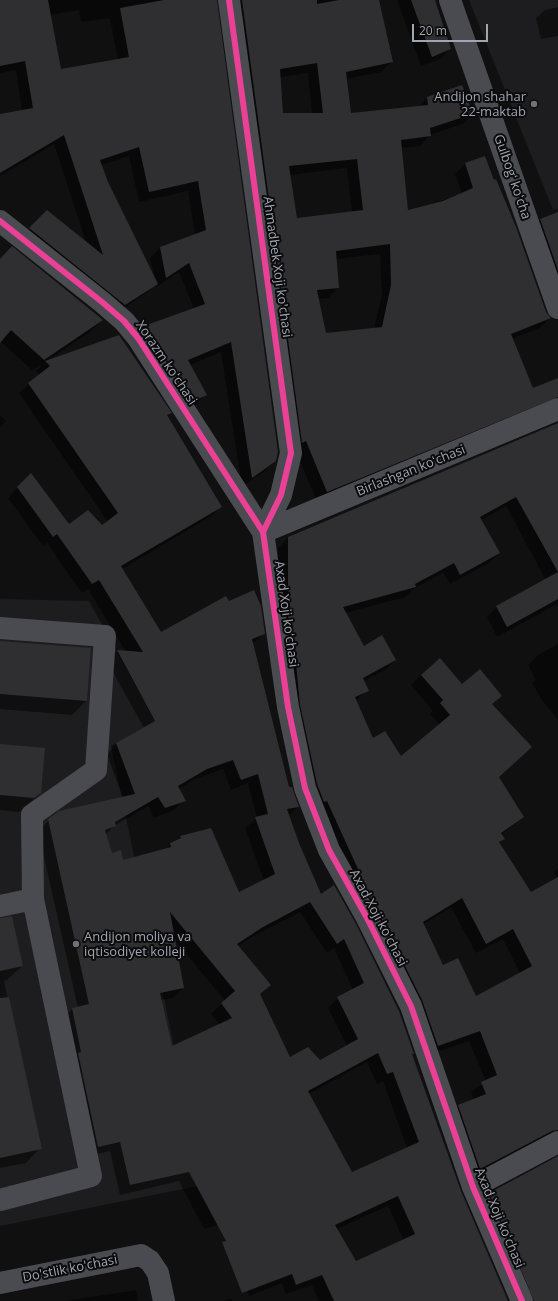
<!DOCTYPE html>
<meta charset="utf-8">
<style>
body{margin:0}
#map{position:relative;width:558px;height:1301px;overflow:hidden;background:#101011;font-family:"Open Sans",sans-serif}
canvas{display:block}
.scale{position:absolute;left:412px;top:24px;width:76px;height:18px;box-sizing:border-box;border:2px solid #a0a5b2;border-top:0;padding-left:5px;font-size:12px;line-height:14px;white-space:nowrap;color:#a0a5b2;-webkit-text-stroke:3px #0b0b0c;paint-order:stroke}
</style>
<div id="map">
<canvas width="558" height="1301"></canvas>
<div class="scale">20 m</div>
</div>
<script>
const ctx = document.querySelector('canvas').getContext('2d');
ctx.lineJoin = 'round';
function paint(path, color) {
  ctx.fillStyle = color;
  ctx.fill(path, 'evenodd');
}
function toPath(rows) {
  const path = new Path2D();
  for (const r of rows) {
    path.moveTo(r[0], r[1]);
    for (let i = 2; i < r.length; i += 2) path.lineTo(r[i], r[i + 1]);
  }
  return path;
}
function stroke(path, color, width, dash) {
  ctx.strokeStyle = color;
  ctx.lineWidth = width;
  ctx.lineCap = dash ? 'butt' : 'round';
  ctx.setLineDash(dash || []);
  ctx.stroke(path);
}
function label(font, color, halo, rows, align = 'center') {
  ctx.font = font + ' "Open Sans",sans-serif';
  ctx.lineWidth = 4;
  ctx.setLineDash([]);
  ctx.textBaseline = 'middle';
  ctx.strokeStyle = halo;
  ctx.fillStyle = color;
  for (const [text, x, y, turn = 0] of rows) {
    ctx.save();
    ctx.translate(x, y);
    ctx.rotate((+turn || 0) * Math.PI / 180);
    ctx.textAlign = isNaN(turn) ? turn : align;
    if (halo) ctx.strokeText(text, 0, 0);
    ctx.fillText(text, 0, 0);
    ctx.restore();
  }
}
paint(toPath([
 [469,0,558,0,558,209,553,210],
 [0,599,89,601,155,721,111,746,203,1185,0,1226]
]), '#1d1d1f');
paint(toPath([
 [0,0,216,0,275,461,265,471,242,487,221,352,190,365,205,395,195,405,183,411,135,336,145,327,194,309,179,272,156,287,155,285,146,293,114,315,20,239,37,221,86,242,54,144,0,176,0,115,22,111,16,70,0,73],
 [79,10,81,22,110,18,118,60,60,70,50,15],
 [129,156,139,202,188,191,195,235,160,248,150,258,154,276,107,183,101,165],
 [226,0,378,0,391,62,381,72,346,79,350,115,418,107,427,98,472,114,462,124,430,135,420,146,401,148,408,212,462,194,455,174,465,164,485,158,545,313,549,318,540,328,512,339,532,389,558,379,558,412,317,501,295,450],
 [308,73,312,114,282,114,280,77],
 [347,168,352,212,296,219,290,175],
 [380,254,382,295,374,329,325,334,318,299,328,298,338,288,336,259],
 [397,0,434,0,450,49,440,59,421,66],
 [558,7,558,36,541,39,536,18,545,10],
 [558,213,558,312,529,231,540,219],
 [0,260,102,320,91,331,47,361,170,413,167,416,220,507,210,517,122,569,161,633,229,602,264,634,252,644,288,788,298,807,288,816,298,843,320,895,413,1053,411,1055,461,1192,507,1301,319,1301,312,1285,286,1294,282,1283,249,1296,218,1225,204,1229,179,1181,120,1195,110,1151,88,1156,62,1019,72,1009,78,1008,38,830,60,812,123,798,107,754,117,744,144,728,107,661,117,651,126,652,88,589,82,593,47,543,43,546,8,498,31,474,69,526,102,527,108,522,19,393,40,375,36,371,43,364,32,370,0,341],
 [223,769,231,790,248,783,257,818,245,828,264,881,238,894,180,837,164,850,123,862,111,854,105,835,114,826,148,806,154,818,174,810,184,800,178,789,195,779],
 [300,912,327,953,334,948,353,990,338,998,328,1008,347,1046,320,1061,289,1058,260,995,270,985,238,946,252,937],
 [174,939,225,1001,211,1014,220,1025,171,1048,160,1000,173,998,183,988],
 [367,1062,377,1084,383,1081,407,1148,351,1173,309,1094],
 [388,1206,404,1241,355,1262,336,1229],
 [0,415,6,421,0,427],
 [558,424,558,606,557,604,497,637,487,617,497,607,546,580,506,506,481,520,499,553,489,563,450,584,443,573,413,589,405,597,345,613,363,647,395,660,385,670,364,681,367,690,356,701,373,739,401,757,440,725,430,714,433,711,411,685,421,675,501,696,491,705,498,778,523,817,501,835,504,838,499,843,530,893,558,878,554,873,558,868,558,1140,470,1178,449,1116,459,1106,474,1100,471,1092,486,1081,469,1041,428,1055,317,810,279,632,278,548,289,537],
 [451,907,476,953,503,939,520,973,476,997,443,966,423,925],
 [0,641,86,701,72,715,0,709],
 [558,644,558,720,542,700,532,683,536,680,528,665,538,655],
 [0,745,40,793,19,812,0,810],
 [0,929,22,966,7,980,4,981,40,1148,26,1163,0,1168],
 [558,1157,558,1301,521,1301,480,1204,490,1193],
 [136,1290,138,1301,66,1301],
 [231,1298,232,1301,224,1301]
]), '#0007');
paint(toPath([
 [0,0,48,0,61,69,129,57,120,8,164,0,217,0,278,452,276,461,252,478,231,342,188,360,207,395,194,401,144,326,205,304,189,263,166,278,160,247,206,230,198,181,149,192,139,147,100,160,108,182,158,284,125,305,29,228,47,210,103,255,64,135,0,173,0,114,33,108,25,61,0,66],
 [242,0,317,0,317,4,339,0,379,0,393,62,346,72,351,113,428,105,427,97,462,85,473,114,430,128,431,136,401,140,408,210,443,201,473,188,465,163,485,156,494,180,496,179,516,227,546,312,551,318,511,334,533,388,558,378,558,397,327,492,306,441,302,443],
 [317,63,323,113,283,113,280,69],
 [357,159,363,210,297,218,289,166],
 [390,244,391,285,382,327,326,333,317,290,339,288,336,251],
 [411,0,435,0,451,49,432,57],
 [558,212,558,270,540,219],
 [12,246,103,320,44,360,11,330,0,343,0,259],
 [119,335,172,413,167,415,222,507,121,566,161,632,226,596,229,601,254,590,261,606,265,634,252,639,289,787,292,787,299,807,287,809,299,843,321,894,334,885,356,924,399,1011,414,1054,412,1054,461,1191,508,1301,334,1301,322,1275,296,1285,292,1274,242,1293,222,1242,226,1241,189,1172,130,1185,120,1142,98,1147,78,1053,81,1052,72,1008,89,1004,48,819,59,811,135,794,116,743,155,721,117,650,143,652,99,580,92,584,57,534,53,537,17,487,31,473,69,524,88,510,102,525,118,513,28,383,50,366,45,361],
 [233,760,241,780,258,774,268,814,255,817,275,874,239,892,211,828,180,836,181,838,170,843,171,847,123,860,121,850,112,853,105,830,116,826,115,822,158,797,165,808,186,801,178,786,207,769],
 [310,902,337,944,344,939,364,983,337,997,358,1039,320,1060,308,1047,290,1057,260,994,271,985,237,944,263,927],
 [170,912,235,991,221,1003,232,1018,172,1046,160,993,184,988],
 [378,1053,387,1074,393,1072,419,1142,352,1172,308,1091],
 [398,1196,415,1234,356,1261,335,1225],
 [558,423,558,599,507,627,496,606,558,572,516,497,480,517,500,553,460,575,454,563,415,584,416,587,343,607,364,646,382,635,396,660,363,678,369,691,355,697,373,738,385,731,401,756,450,715,440,703,443,700,421,675,440,658,462,684,480,669,502,696,492,704,532,747,499,777,524,817,501,833,505,839,499,842,531,892,558,877,558,1130,552,1131,480,1169,458,1105,486,1094,481,1082,497,1075,480,1031,438,1046,422,1000,378,912,355,871,358,869,327,801,324,802,317,784,300,705,292,622,289,624,288,621,288,537],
 [462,898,486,944,513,929,532,966,476,996,458,958,443,965,423,922],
 [0,641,91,648,87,701,0,694],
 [0,744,45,748,41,793,34,798,0,795],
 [12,916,23,966,0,971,0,918],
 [9,997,42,1149,0,1158,0,998],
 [558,1156,558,1301,534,1301,489,1193]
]), '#2f2f31');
stroke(toPath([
 [229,0,291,453,281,495,263,532],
 [450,0,558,308],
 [0,221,102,302,124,321,138,338,263,532,288,707,305,788,329,850,367,918,411,1006,473,1187,522,1301],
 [263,532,558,409],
 [0,628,105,636,96,770,32,815,33,899,91,1176,0,1200],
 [0,906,33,899],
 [473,1187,558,1142],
 [0,1283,141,1255,150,1261,158,1273,164,1301]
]), '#4a4b50', 22);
stroke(toPath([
 [229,0,291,453,281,495,263,532],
 [0,221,102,302,124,321,138,338,263,532,288,707,305,788,329,850,367,918,411,1006,473,1187,522,1301]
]), '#ea4096', 6);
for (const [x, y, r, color] of [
 [534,104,4,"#6e717a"],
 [76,944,4,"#6e717a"]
]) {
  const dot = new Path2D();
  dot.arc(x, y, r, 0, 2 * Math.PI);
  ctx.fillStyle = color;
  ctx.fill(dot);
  stroke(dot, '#0b0b0c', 1.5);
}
label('13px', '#a0a5b2', '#0b0b0c', [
 ["Andijon shahar",526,97],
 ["22-maktab",526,112],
 ["Andijon moliya va",84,937,"left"],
 ["iqtisodiyet kolleji",84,952,"left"]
], 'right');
label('13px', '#a0a5b2', '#0b0b0c', [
 ["Gulbogʻ koʻcha",512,177,71],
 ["Ahmadbek Xoji ko'chasi",277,267,82],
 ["Xorazm koʻchasi",166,363,56],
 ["Birlashgan koʻchasi",411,471,-22],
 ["Axad Xoji koʻchasi",286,614,82],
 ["Axad Xoji koʻchasi",378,918,62],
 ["Axad Xoji koʻchasi",499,1218,67],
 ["Do'stlik ko'chasi",70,1269,-11]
]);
</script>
